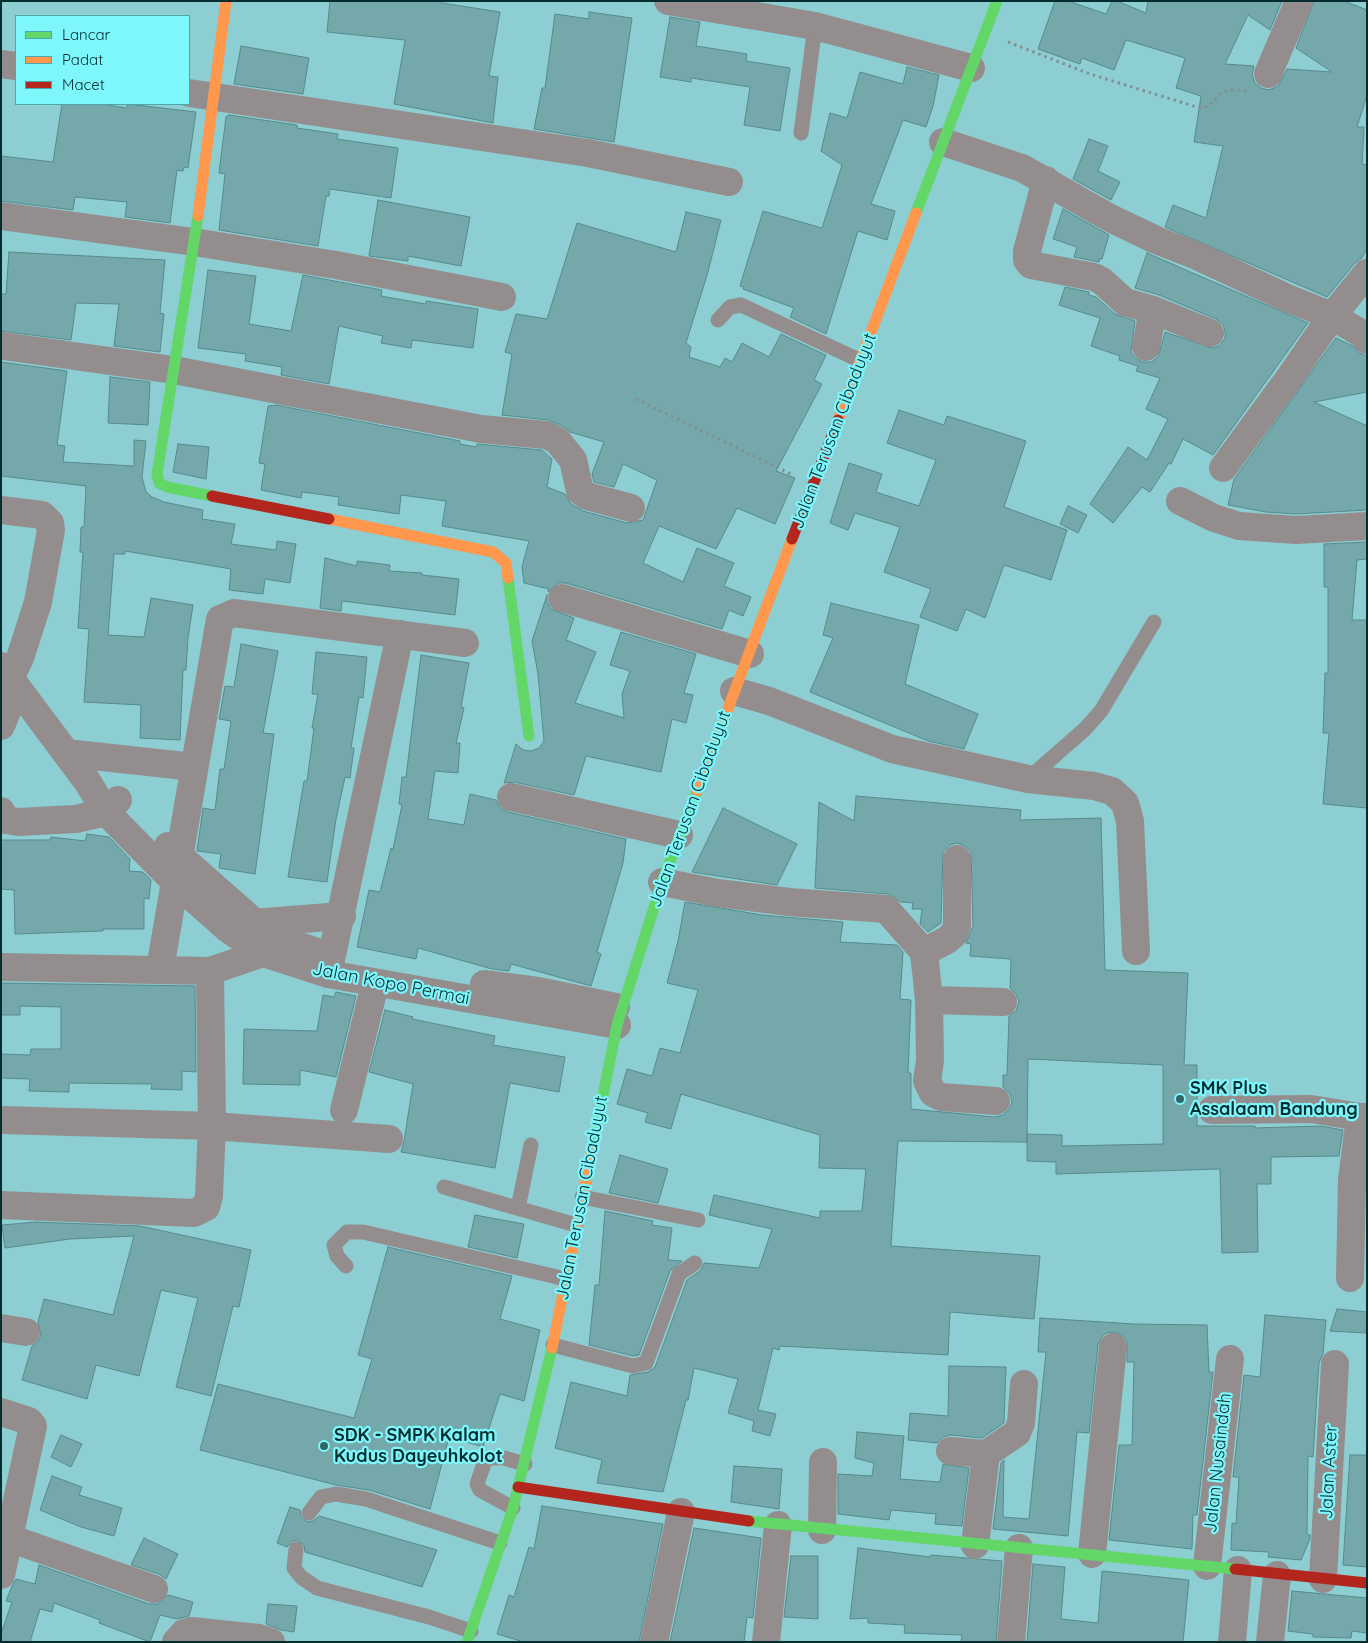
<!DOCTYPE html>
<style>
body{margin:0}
#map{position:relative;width:1368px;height:1643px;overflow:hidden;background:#8cced2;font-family:Quicksand,sans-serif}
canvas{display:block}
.frame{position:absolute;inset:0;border:2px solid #032d2f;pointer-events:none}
.legend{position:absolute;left:15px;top:15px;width:175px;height:90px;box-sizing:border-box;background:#7df6fc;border:1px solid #4ca6aa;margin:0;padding:6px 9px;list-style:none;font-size:15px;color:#032d2f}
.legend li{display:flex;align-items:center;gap:10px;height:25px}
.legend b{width:25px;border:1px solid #4ca6aa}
</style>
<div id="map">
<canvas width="1368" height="1643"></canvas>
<div class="frame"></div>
<ul class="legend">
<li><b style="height:6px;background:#63d668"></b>Lancar</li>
<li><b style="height:6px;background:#ff974d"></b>Padat</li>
<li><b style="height:6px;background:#b3261e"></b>Macet</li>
</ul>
</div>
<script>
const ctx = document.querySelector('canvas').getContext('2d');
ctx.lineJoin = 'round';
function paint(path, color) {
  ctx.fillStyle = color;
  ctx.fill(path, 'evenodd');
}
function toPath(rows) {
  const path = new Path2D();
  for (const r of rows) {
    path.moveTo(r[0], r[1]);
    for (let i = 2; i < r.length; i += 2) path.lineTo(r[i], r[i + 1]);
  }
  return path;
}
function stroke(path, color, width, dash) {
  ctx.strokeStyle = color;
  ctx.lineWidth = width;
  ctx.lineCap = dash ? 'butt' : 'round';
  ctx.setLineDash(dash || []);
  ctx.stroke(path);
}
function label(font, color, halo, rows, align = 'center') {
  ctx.font = font + ' Quicksand,sans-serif';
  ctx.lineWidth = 4.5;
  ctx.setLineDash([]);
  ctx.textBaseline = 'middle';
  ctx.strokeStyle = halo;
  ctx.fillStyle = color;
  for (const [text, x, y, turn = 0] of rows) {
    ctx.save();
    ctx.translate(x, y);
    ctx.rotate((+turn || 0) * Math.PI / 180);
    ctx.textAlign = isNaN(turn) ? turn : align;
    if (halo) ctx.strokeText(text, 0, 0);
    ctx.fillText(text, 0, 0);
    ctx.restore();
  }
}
const building = toPath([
 [330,1,442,1,442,3,500,12,489,76,498,77,493,123,394,104,405,40,327,32,330,1],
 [1055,1,1068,1,1106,14,1112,1,1117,1,1146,13,1148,1,1282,1,1270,30,1248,15,1225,64,1254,66,1252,75,1255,83,1261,88,1269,90,1278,86,1287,69,1332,72,1296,48,1314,1,1344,1,1367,10,1367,95,1357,127,1364,127,1362,164,1367,165,1367,248,1362,258,1355,263,1327,297,1165,227,1173,205,1206,218,1223,146,1194,142,1201,96,1176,88,1185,58,1126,40,1114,70,1082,58,1080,64,1038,49,1055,1],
 [589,12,632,18,614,142,534,129,542,88,545,88,555,14,589,19,589,12],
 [670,17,700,22,696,46,747,54,746,61,790,68,780,131,744,125,750,87,691,78,691,82,660,77,670,17],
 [241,46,309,58,303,94,234,84,241,46],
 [907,67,939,75,933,106,926,127,903,120,871,204,895,211,887,240,858,231,826,334,790,317,794,308,743,289,744,287,740,286,763,211,822,228,842,165,821,151,830,113,847,118,860,72,903,84,907,67],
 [62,104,102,104,126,108,128,104,196,112,188,168,184,167,183,171,177,170,170,223,125,217,127,202,75,197,73,210,1,201,1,156,53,162,62,104],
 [229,115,297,125,297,128,338,134,337,139,398,148,391,198,330,189,329,196,326,196,318,246,219,230,225,174,219,173,226,117,229,115],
 [1089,139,1108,146,1098,171,1120,182,1111,200,1073,179,1089,139],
 [378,200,470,217,461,266,408,256,408,261,369,256,378,200],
 [1063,209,1109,235,1102,259,1100,259,1099,262,1074,257,1077,247,1053,239,1063,209],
 [686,212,721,220,708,272,686,343,691,347,689,357,720,367,725,358,732,362,742,343,769,357,781,334,826,355,814,380,822,384,776,471,795,478,775,524,737,508,716,549,659,526,643,563,683,582,697,548,734,563,724,586,751,597,743,616,729,610,722,629,566,583,558,583,548,592,549,589,524,583,522,567,529,541,442,526,446,501,401,495,399,514,338,505,339,497,302,492,301,498,261,490,265,464,259,463,268,406,276,405,460,441,460,444,476,447,477,444,542,450,552,459,547,487,565,494,571,504,583,511,627,523,643,520,657,480,623,464,614,487,594,482,592,474,604,442,570,432,563,426,548,420,502,415,512,354,505,352,516,314,547,319,577,223,676,252,686,212],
 [9,252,165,260,160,313,164,314,160,352,114,346,119,304,76,303,71,340,1,331,1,294,6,294,9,252],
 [1147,253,1308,323,1213,455,1183,439,1171,464,1169,463,1150,492,1142,487,1113,523,1090,504,1128,447,1147,460,1168,419,1146,409,1160,378,1136,371,1138,366,1119,360,1120,356,1091,346,1100,318,1059,305,1065,287,1089,292,1089,295,1096,297,1115,314,1135,321,1131,352,1135,358,1143,362,1151,362,1158,357,1165,332,1212,348,1219,346,1225,338,1225,331,1223,324,1216,319,1159,295,1135,288,1147,253],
 [208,270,256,276,249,324,291,331,303,275,382,290,381,296,426,304,426,301,478,309,473,348,412,340,411,348,381,343,383,336,339,326,329,384,281,375,282,367,245,361,246,354,198,348,208,270],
 [1336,338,1353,346,1359,353,1367,356,1367,392,1314,402,1367,426,1367,510,1296,514,1266,512,1228,505,1234,479,1336,338],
 [1,362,67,371,57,445,65,446,63,462,134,466,134,440,146,441,142,477,146,492,152,497,164,502,203,510,202,519,235,524,231,544,276,550,277,541,296,544,290,583,265,579,263,594,229,590,231,569,125,551,125,554,114,554,108,635,144,637,151,598,193,605,188,638,186,670,183,670,180,740,140,738,141,705,84,702,89,629,78,628,83,552,80,552,81,527,84,527,86,486,1,476,1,362],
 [110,377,150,382,148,425,108,423,110,377],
 [899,410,944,425,947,416,1026,441,1004,507,1067,530,1051,580,1004,565,985,618,966,609,957,631,920,617,931,589,884,572,900,527,855,513,848,530,830,523,849,463,882,474,876,492,919,506,936,460,887,443,899,410],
 [178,444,209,447,206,479,173,472,178,444],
 [1068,506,1087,515,1078,533,1060,524,1068,506],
 [1367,542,1367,559,1357,560,1352,620,1367,620,1367,808,1323,804,1329,733,1323,733,1325,673,1328,673,1328,587,1324,587,1324,544,1367,542],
 [325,558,357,566,357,561,390,565,389,571,422,573,422,575,459,579,455,615,342,601,341,611,320,608,325,558],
 [547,595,547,602,551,609,574,618,566,640,596,652,575,703,624,718,622,694,630,671,610,665,621,632,696,654,684,693,693,695,686,723,672,719,661,772,586,756,574,795,514,782,504,783,516,744,523,750,531,751,539,748,544,741,538,674,532,641,547,595],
 [831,603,919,625,905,684,978,714,964,749,928,741,810,692,833,638,823,635,831,603],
 [241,644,278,651,263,733,274,734,255,874,219,868,221,854,197,851,203,808,215,810,220,769,224,769,231,721,219,719,225,686,234,687,241,644],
 [316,652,367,657,363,698,359,697,351,748,354,748,350,778,345,777,336,819,327,882,288,877,304,781,307,781,314,728,312,728,318,694,312,694,316,652],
 [421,655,469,663,461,707,464,708,456,743,460,743,458,773,435,771,428,819,464,825,470,794,496,800,500,808,508,812,626,839,623,863,597,952,601,954,591,986,511,964,509,971,492,969,418,948,416,959,357,947,369,890,380,892,391,848,393,849,402,805,399,804,402,777,406,777,421,655],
 [856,796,1021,810,1020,820,1101,818,1105,970,1188,973,1184,1065,1197,1065,1197,1126,1255,1126,1255,1128,1321,1126,1343,1130,1339,1156,1271,1157,1271,1184,1257,1184,1258,1252,1222,1253,1220,1169,1056,1174,1056,1162,1027,1161,1027,1134,1062,1135,1062,1146,1163,1144,1163,1065,1028,1059,1027,1142,898,1141,891,1246,1040,1256,1034,1319,950,1312,948,1355,780,1346,779,1350,773,1348,758,1410,776,1414,770,1436,752,1431,754,1421,728,1413,738,1379,694,1368,688,1400,686,1400,663,1492,597,1483,602,1460,555,1448,571,1382,627,1396,630,1375,648,1372,655,1367,687,1280,701,1270,704,1263,759,1268,772,1229,709,1215,714,1195,820,1218,820,1211,862,1211,866,1169,819,1168,820,1135,681,1094,671,1129,645,1122,648,1113,617,1104,627,1069,652,1076,660,1048,680,1053,698,990,667,983,678,941,685,902,762,915,843,922,840,942,897,945,903,952,900,999,911,1000,908,1073,911,1073,911,1109,995,1117,1003,1115,1009,1109,1012,1102,1010,1094,1003,1087,1003,1075,1007,1075,1009,1016,1016,1011,1019,1002,1016,994,1010,988,1011,959,970,956,971,944,966,943,973,926,971,852,965,846,957,843,950,845,943,852,941,923,928,932,920,924,922,909,912,909,913,903,901,902,888,894,815,888,819,802,854,821,856,796],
 [723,808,797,844,777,885,692,872,723,808],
 [87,834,109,837,130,859,129,871,143,872,151,880,149,899,144,898,144,929,103,929,103,931,15,934,14,890,1,889,1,840,50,840,51,837,85,841,87,834],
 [1,983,195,986,196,1072,182,1071,182,1090,151,1089,152,1084,69,1083,69,1092,29,1091,30,1079,1,1078,1,1054,30,1055,31,1049,61,1049,61,1007,20,1006,20,1015,1,1015,1,983],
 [336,992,356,996,336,1077,300,1070,300,1085,243,1084,244,1029,317,1031,323,995,334,997,336,992],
 [385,1010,413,1017,412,1019,495,1036,493,1045,565,1057,559,1092,510,1083,495,1168,401,1152,404,1141,413,1084,369,1072,385,1010],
 [620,1155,668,1169,658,1203,609,1193,620,1155],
 [605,1211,653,1221,652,1225,672,1228,668,1260,682,1261,670,1271,639,1355,633,1356,589,1345,595,1285,599,1285,605,1211],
 [475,1215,524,1224,517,1258,468,1247,475,1215],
 [36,1222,140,1226,251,1250,239,1307,233,1306,211,1396,176,1387,198,1298,161,1290,139,1376,96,1365,87,1399,22,1380,32,1346,38,1341,41,1335,38,1322,44,1299,113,1315,134,1236,70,1239,5,1248,2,1225,36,1222],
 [388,1247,512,1276,500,1319,540,1330,524,1401,500,1394,483,1447,449,1437,430,1509,369,1490,336,1485,200,1450,218,1384,354,1418,372,1359,358,1355,388,1247],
 [1337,1309,1367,1312,1366,1333,1330,1331,1337,1309],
 [1265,1315,1326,1320,1323,1354,1319,1363,1313,1457,1308,1456,1307,1534,1310,1535,1310,1539,1301,1560,1268,1557,1269,1552,1231,1550,1232,1523,1236,1524,1239,1477,1233,1477,1244,1375,1260,1377,1265,1315],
 [1040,1318,1134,1324,1207,1325,1209,1372,1213,1372,1197,1515,1193,1515,1192,1549,1109,1540,1119,1445,1132,1445,1134,1362,1127,1362,1127,1341,1122,1335,1115,1332,1106,1333,1101,1338,1098,1345,1089,1433,1077,1432,1068,1536,993,1529,1001,1463,1004,1460,1003,1517,1029,1519,1046,1352,1038,1352,1040,1318],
 [949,1366,1006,1367,1004,1423,982,1438,951,1435,943,1437,937,1443,908,1440,910,1413,948,1416,949,1366],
 [857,1432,904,1436,900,1479,940,1482,943,1464,969,1468,962,1526,935,1524,936,1514,891,1510,889,1520,838,1514,838,1474,872,1476,874,1463,855,1458,857,1432],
 [61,1435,82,1444,71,1467,51,1457,61,1435],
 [1350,1455,1367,1455,1367,1567,1343,1565,1350,1455],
 [734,1466,782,1469,779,1509,731,1502,734,1466],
 [52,1476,82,1487,79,1495,122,1508,114,1536,81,1527,40,1510,52,1476],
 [542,1506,663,1524,639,1642,524,1642,497,1634,509,1595,514,1597,529,1547,534,1549,542,1506],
 [290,1507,300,1510,301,1517,307,1522,313,1521,319,1516,437,1550,422,1587,305,1552,304,1545,297,1540,292,1541,287,1547,277,1543,290,1507],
 [694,1528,761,1538,753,1618,747,1617,744,1642,670,1642,694,1528],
 [144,1538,178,1554,166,1579,159,1574,131,1565,144,1538],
 [858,1548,930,1557,931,1555,1002,1561,996,1642,961,1642,962,1635,904,1633,905,1625,868,1623,868,1618,850,1619,858,1548],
 [791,1556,818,1556,818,1619,784,1617,791,1556],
 [1033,1564,1065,1567,1061,1619,1098,1623,1102,1571,1189,1580,1183,1642,1027,1642,1033,1564],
 [39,1565,149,1604,157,1604,168,1595,193,1602,189,1616,177,1619,160,1615,150,1642,99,1623,100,1620,54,1603,52,1612,40,1609,30,1642,1,1642,1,1634,12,1602,6,1601,12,1586,16,1579,35,1584,39,1565],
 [1292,1591,1367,1598,1367,1633,1352,1631,1351,1638,1313,1637,1313,1634,1288,1631,1292,1591],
 [268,1604,297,1606,294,1632,281,1630,266,1624,268,1604]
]);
paint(building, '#74a8ab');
stroke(building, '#568a8d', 1);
stroke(toPath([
 [1008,42,1090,74,1200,108,1209,106,1221,93,1229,90,1249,91],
 [636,399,791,474]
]), '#848f91', 3, [2.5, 4]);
stroke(toPath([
 [801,133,815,26],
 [718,320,730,307,741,305,861,361],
 [1028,779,1085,729,1101,711,1154,622],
 [444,1187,576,1225],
 [582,1197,698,1220],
 [518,1208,531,1145],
 [346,1266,337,1256,334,1245,347,1232,363,1232,566,1279],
 [553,1345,633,1366,646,1363,679,1274,695,1263],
 [513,1508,480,1490,477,1484,486,1458,504,1458,525,1464],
 [309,1513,321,1497,336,1494,366,1499,500,1543],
 [296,1549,294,1568,301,1577,317,1588,429,1617,471,1631]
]), '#948d8e', 15);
stroke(toPath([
 [668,1,815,26,971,68],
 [1,64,16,66],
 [1268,74,1299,1],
 [189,93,588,153,729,182],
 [943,142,1022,168,1110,218,1156,240,1197,256,1287,298,1332,316,1290,377,1223,468],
 [1046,180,1027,251,1027,260,1031,265,1094,277,1102,281,1125,302,1153,310,1210,333],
 [1,216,194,242,336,265,502,297],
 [1367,273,1332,316,1364,335,1367,340],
 [3,346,174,370,481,429,546,435,557,440,573,460,580,491,587,496,631,508],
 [1146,347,1153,310],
 [1180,501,1214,518,1239,526,1296,530,1367,526],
 [1,510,42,515,50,523,51,530,38,602,20,658,10,678,1,677],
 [562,598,750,654],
 [1,666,87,781,106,812,174,881,228,929,263,953,328,974,617,1025],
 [734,691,769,701,892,749,1028,779,1094,786,1112,791,1125,803,1130,821,1136,951],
 [1,726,17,687],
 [66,753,194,767],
 [511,797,679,835],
 [1,811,6,820,18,822,76,819,106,812,118,800],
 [168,846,254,922,290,943,321,953],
 [662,882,718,893,789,902,886,909,924,952,929,1000,1003,1002],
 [252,923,342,916],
 [924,952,947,940,954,934,957,926,957,859],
 [1,967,210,971,263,953],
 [160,969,220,619,234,613,465,643],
 [328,974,400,634],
 [484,984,538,991,616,1007],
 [929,1000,930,1060,927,1081,933,1093,941,1097,996,1101],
 [344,1110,375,984],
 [1212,1110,1311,1109,1360,1117],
 [1,1120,212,1126,389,1139],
 [1352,1180,1360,1117,1367,1117],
 [1,1205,194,1213,206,1207,209,1196,212,1126,210,971],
 [1350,1278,1352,1180,1367,1179],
 [1,1328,26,1332],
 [1,1412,29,1421,33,1426,1,1575],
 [950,1451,986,1454,975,1545],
 [986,1454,1017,1433,1021,1423,1024,1384],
 [822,1530,823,1462],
 [9,1538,154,1589],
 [1092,1554,1113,1347],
 [1207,1566,1230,1359],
 [1323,1579,1335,1364],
 [176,1642,184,1633,191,1631,259,1638,271,1642],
 [654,1642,681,1512],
 [766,1642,778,1525],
 [1011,1642,1019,1548],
 [1232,1642,1238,1570],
 [1270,1642,1277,1575]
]), '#948d8e', 28);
stroke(toPath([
 [916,213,997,1],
 [198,216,157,474,159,483,167,487,212,496],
 [508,578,529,736],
 [593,1146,617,1025,662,882,697,791],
 [749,1521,1235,1569],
 [467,1642,513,1508,552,1348]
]), '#63d668', 11);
stroke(toPath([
 [198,216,226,1],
 [838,420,916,213],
 [329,519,493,552,506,563,508,578],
 [697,791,792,539],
 [552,1348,593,1146]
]), '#ff974d', 11);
stroke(toPath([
 [212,496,329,519],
 [792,539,838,420],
 [518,1487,749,1521],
 [1235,1569,1367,1583]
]), '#b3261e', 11);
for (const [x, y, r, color] of [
 [1180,1099,5,"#336568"],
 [324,1446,5,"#336568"]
]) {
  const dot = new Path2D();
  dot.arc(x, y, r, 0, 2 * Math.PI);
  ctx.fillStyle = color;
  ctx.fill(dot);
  stroke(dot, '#7df6fc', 2);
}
label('18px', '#032d2f', '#7df6fc', [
 ["Jalan Terusan Cibaduyut",834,431,-69],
 ["Jalan Terusan Cibaduyut",690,809,-70],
 ["Jalan Kopo Permai",391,984,11],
 ["Jalan Terusan Cibaduyut",582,1198,-79],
 ["Jalan Nusaindah",1218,1463,-84],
 ["Jalan Aster",1329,1472,-87]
]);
label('bold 18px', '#032d2f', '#7df6fc', [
 ["SMK Plus",1190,1089],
 ["Assalaam Bandung",1190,1110],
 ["SDK - SMPK Kalam",334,1436],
 ["Kudus Dayeuhkolot",334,1457]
], 'left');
</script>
